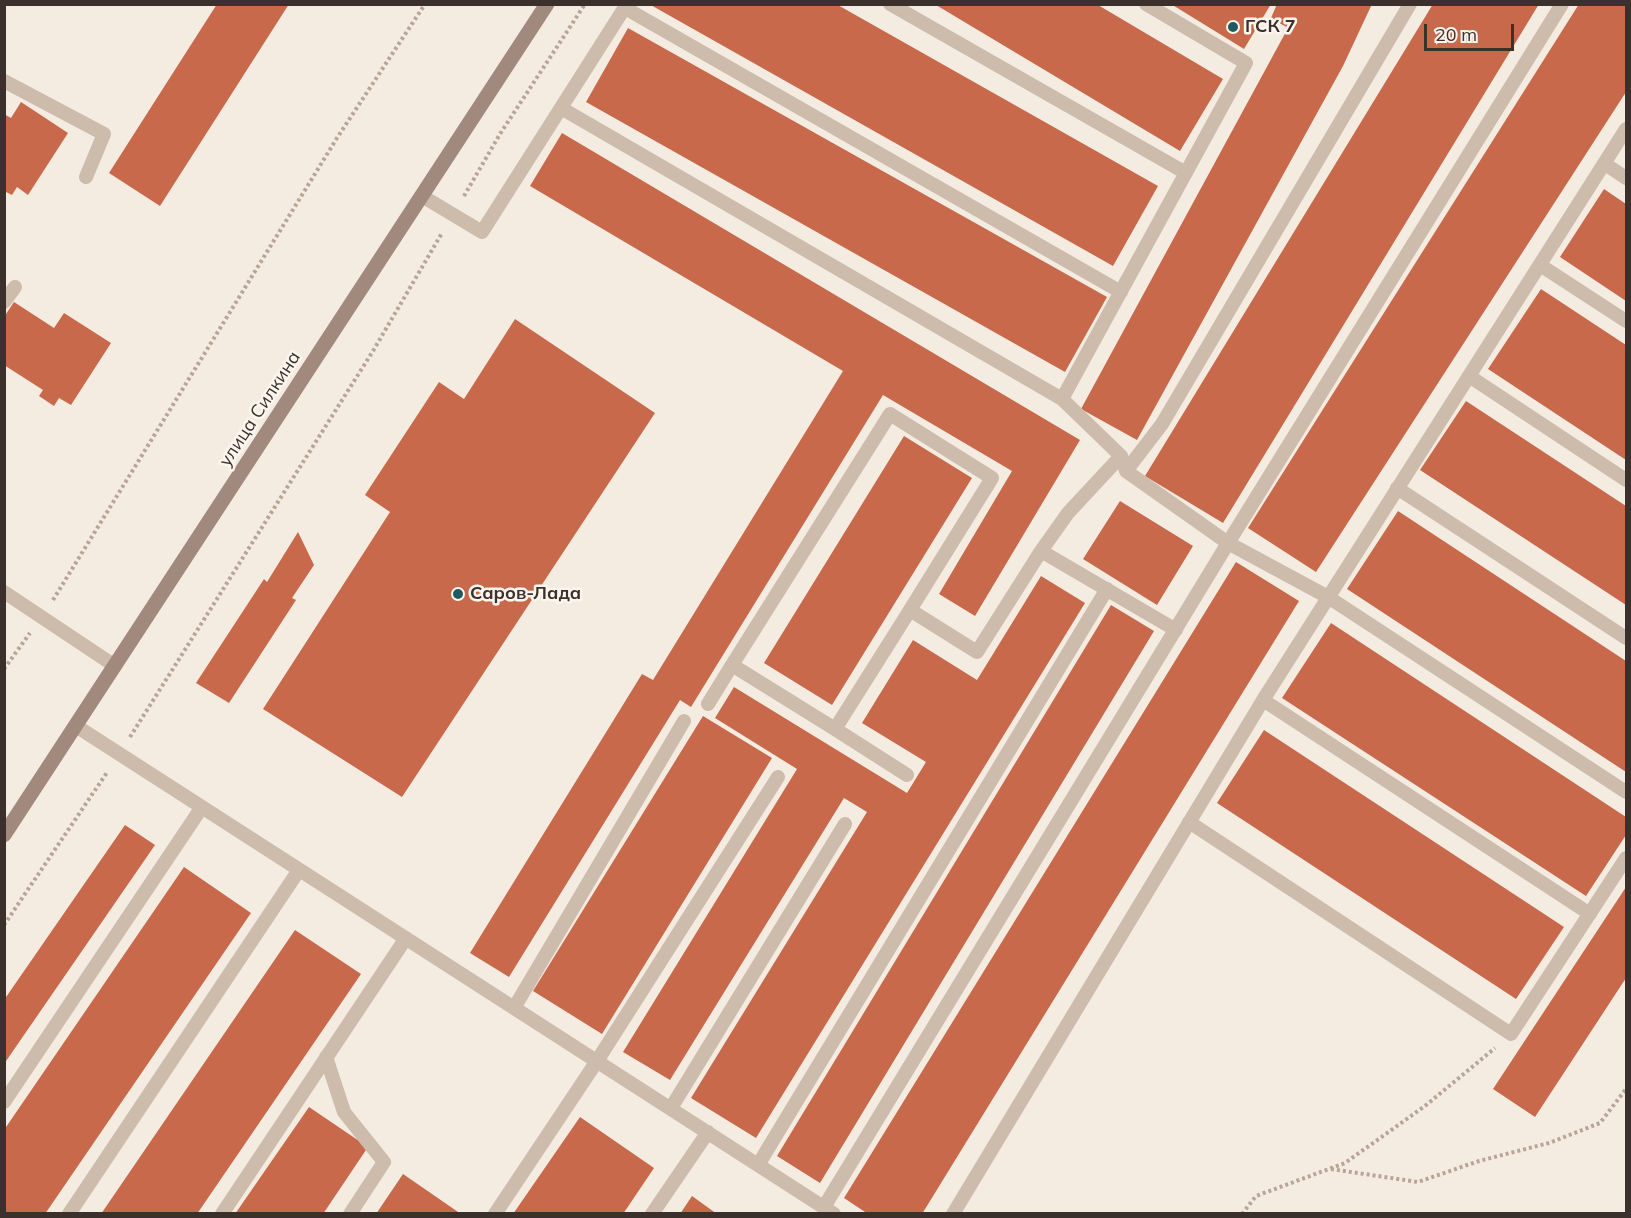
<!DOCTYPE html>
<meta charset="utf-8">
<style>
body{margin:0}
#map{position:relative;width:1631px;height:1218px;overflow:hidden;background:#f4ebe1;font-family:Mulish,sans-serif}
canvas{display:block}
.frame{position:absolute;inset:0;border:6px solid #3b302b;pointer-events:none}
.scale{position:absolute;left:1424px;top:24px;width:90px;height:27px;box-sizing:border-box;border:3px solid #3b302b;border-top:0;padding-left:8px;font-size:18px;line-height:21px;white-space:nowrap;color:#3b302b;-webkit-text-stroke:4px #fbf5ee;paint-order:stroke}
</style>
<div id="map">
<canvas width="1631" height="1218"></canvas>
<div class="frame"></div>
<div class="scale">20 m</div>
</div>
<script>
const ctx = document.querySelector('canvas').getContext('2d');
ctx.lineJoin = 'round';
function paint(path, color) {
  ctx.fillStyle = color;
  ctx.fill(path, 'evenodd');
}
function toPath(rows) {
  const path = new Path2D();
  for (const r of rows) {
    path.moveTo(r[0], r[1]);
    for (let i = 2; i < r.length; i += 2) path.lineTo(r[i], r[i + 1]);
  }
  return path;
}
function stroke(path, color, width, dash) {
  ctx.strokeStyle = color;
  ctx.lineWidth = width;
  ctx.lineCap = dash ? 'butt' : 'round';
  ctx.setLineDash(dash || []);
  ctx.stroke(path);
}
function label(font, color, halo, rows, align = 'center') {
  ctx.font = font + ' Mulish,sans-serif';
  ctx.lineWidth = 5;
  ctx.setLineDash([]);
  ctx.textBaseline = 'middle';
  ctx.strokeStyle = halo;
  ctx.fillStyle = color;
  for (const [text, x, y, turn = 0] of rows) {
    ctx.save();
    ctx.translate(x, y);
    ctx.rotate((+turn || 0) * Math.PI / 180);
    ctx.textAlign = isNaN(turn) ? turn : align;
    if (halo) ctx.strokeText(text, 0, 0);
    ctx.fillText(text, 0, 0);
    ctx.restore();
  }
}
paint(toPath([
 [217,4,289,4,160,206,109,173],
 [649,4,836,4,1158,186,1113,266],
 [1171,4,1271,4,1244,49],
 [1277,4,1372,4,1343,66,1137,440,1081,409,1288,28,1271,18],
 [1433,4,1539,4,1223,523,1145,476],
 [1579,4,1626,4,1626,92,1316,572,1248,528],
 [936,5,1098,5,1223,79,1180,151],
 [628,28,1107,297,1065,372,586,102],
 [21,102,68,133,28,195,17,187,12,195,4,191,4,114,11,118],
 [562,133,1080,440,975,616,939,594,1012,471,883,395,691,707,680,700,509,977,470,953,642,674,653,680,843,371,530,186],
 [1604,189,1626,204,1626,301,1560,257],
 [1541,289,1626,345,1626,460,1488,369],
 [14,302,54,328,64,313,111,343,71,405,59,398,54,406,39,396,43,390,4,365,4,317],
 [515,319,655,413,402,797,263,709,390,512,365,495,439,382,464,399],
 [1466,401,1626,506,1626,605,1420,470],
 [904,436,972,478,832,705,764,663],
 [1120,501,1193,546,1157,605,1083,559],
 [1398,511,1626,661,1626,772,1347,589],
 [298,532,314,565,292,598,296,600,229,703,196,683,264,579,267,582],
 [1236,562,1299,601,922,1214,868,1214,844,1198],
 [1041,576,1085,603,756,1138,691,1098,867,812,844,798,670,1080,623,1052,797,769,715,718,734,687,907,793,926,762,862,723,913,640,977,680],
 [1111,605,1154,631,820,1183,777,1156],
 [1331,623,1626,817,1626,835,1586,896,1282,698],
 [703,716,772,758,602,1034,533,991],
 [1264,730,1564,927,1516,999,1217,803],
 [125,825,155,845,4,1064,4,1000],
 [184,867,251,913,45,1214,4,1214,4,1130],
 [1626,887,1626,978,1535,1117,1493,1089],
 [295,930,361,974,197,1214,101,1214],
 [309,1107,368,1147,323,1214,235,1214],
 [580,1117,654,1168,623,1214,513,1214],
 [403,1174,461,1214,376,1214],
 [692,1196,717,1214,680,1214]
]), '#c8694b');
stroke(toPath([
 [464,196,500,134,585,4],
 [53,600,337,138,425,4],
 [4,669,30,633],
 [130,737,373,351,442,233],
 [4,925,108,771],
 [1331,1169,1418,1182,1479,1161,1549,1143,1600,1123,1626,1089],
 [1242,1214,1256,1196,1345,1163,1425,1106,1495,1048]
]), '#b9a596', 4, [3, 3]);
stroke(toPath([
 [890,4,1186,173],
 [625,8,1121,292],
 [4,81,104,134,86,177],
 [561,108,1062,399,1246,63,1146,4],
 [1605,164,1626,178],
 [422,196,482,232,627,4],
 [1540,265,1626,321],
 [4,302,15,287],
 [1469,376,1626,480],
 [1062,399,1121,456,1126,471,1228,543,1328,597,1626,792],
 [1121,456,1068,513,1041,551,1176,630],
 [1126,471,1162,424,1410,4],
 [1397,488,1626,638],
 [4,592,115,666],
 [910,610,835,729,732,665,890,414,992,478,910,610,977,652,1041,551],
 [1263,700,1590,914],
 [708,704,732,665],
 [76,726,834,1214],
 [835,729,907,775],
 [1189,822,1511,1034,1626,858],
 [514,1008,684,721],
 [326,1057,344,1112,384,1162,350,1214],
 [4,1102,202,807],
 [671,1108,845,824],
 [758,1165,1107,589],
 [824,1207,1228,543,1562,4],
 [69,1214,299,870],
 [222,1214,406,938],
 [495,1214,597,1061,778,777],
 [652,1214,708,1132],
 [953,1214,1263,700,1626,129]
]), '#cdbbac', 14);
stroke(toPath([
 [4,835,547,4]
]), '#a18a7d', 15);
for (const [x, y, r, color] of [
 [1233,27,6,"#1f5a5e"],
 [458,594,6,"#1f5a5e"]
]) {
  const dot = new Path2D();
  dot.arc(x, y, r, 0, 2 * Math.PI);
  ctx.fillStyle = color;
  ctx.fill(dot);
  stroke(dot, '#fbf5ee', 2);
}
label('bold 18px', '#3b302b', '#fbf5ee', [
 ["ГСК 7",1245,27],
 ["Саров-Лада",470,594]
], 'left');
label('18px', '#3b302b', '#fbf5ee', [
 ["улица Силкина",260,409,-57]
]);
</script>
